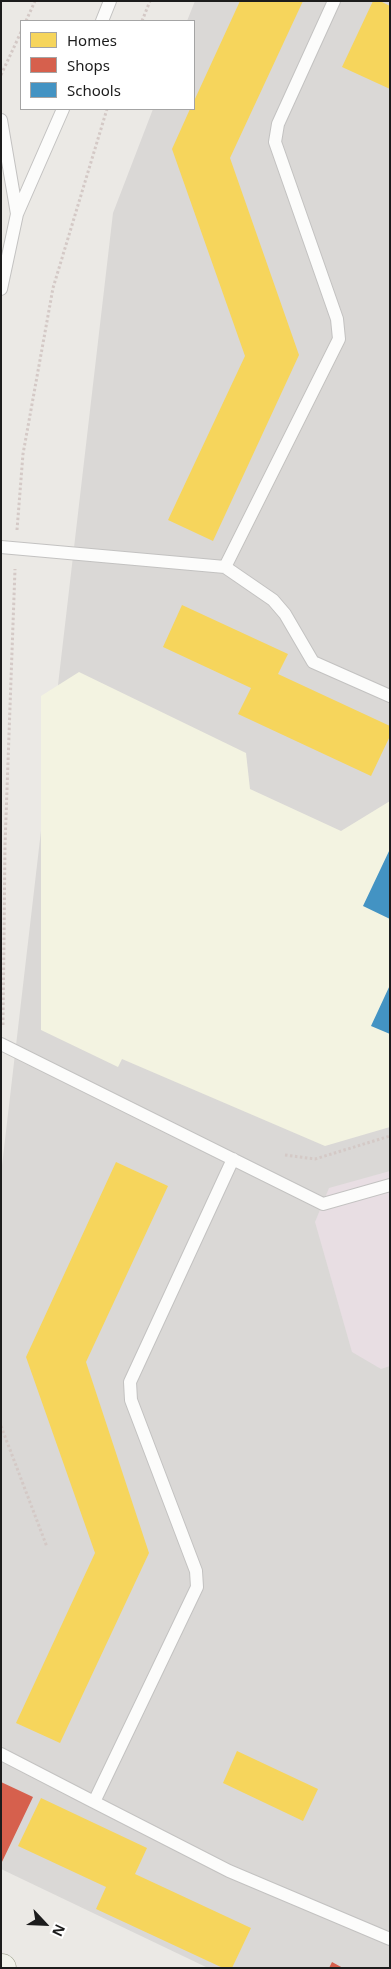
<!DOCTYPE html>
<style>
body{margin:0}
#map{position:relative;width:391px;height:1969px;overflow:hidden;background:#ebe9e5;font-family:"Noto Sans",sans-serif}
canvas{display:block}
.frame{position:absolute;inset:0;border:2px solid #1c1c1c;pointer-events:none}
.legend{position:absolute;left:20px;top:20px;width:175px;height:90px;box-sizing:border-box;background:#fff;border:1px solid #a4a4a4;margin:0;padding:6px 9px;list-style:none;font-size:15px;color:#1c1c1c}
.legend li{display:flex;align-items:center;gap:10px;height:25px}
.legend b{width:25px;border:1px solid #a4a4a4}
.north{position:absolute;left:20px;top:1899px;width:50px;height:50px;-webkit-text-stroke:4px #fff;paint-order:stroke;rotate:115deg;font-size:14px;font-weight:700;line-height:20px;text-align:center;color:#1c1c1c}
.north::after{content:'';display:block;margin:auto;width:18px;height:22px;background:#1c1c1c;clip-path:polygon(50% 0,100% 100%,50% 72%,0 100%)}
</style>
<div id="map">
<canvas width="391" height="1969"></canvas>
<div class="frame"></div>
<ul class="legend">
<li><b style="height:14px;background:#f6d55c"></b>Homes</li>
<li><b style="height:14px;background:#d6604d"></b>Shops</li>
<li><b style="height:14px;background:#4393c3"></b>Schools</li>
</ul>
<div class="north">N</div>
</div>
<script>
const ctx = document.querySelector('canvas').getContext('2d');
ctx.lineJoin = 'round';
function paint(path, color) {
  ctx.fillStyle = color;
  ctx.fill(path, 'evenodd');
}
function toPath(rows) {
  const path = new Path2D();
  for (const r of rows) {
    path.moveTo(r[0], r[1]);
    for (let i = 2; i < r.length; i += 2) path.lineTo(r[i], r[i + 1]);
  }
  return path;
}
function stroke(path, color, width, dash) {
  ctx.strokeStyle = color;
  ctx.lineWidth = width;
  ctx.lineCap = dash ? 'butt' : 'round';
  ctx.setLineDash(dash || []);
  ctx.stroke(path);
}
paint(toPath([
 [195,1,390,1,390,1968,208,1968,1,1869,1,1174,113,213,153,109,194,109,194,21,187,21]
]), '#dad8d6');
paint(toPath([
 [390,1171,390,1366,381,1369,352,1352,315,1222,329,1188]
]), '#e8dee3');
paint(toPath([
 [79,672,246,753,250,789,341,831,390,801,390,1127,325,1146,122,1059,118,1067,41,1030,41,696]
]), '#f3f3e1');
paint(toPath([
 [240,1,303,1,230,158,299,355,213,541,168,520,245,356,172,149,190,109,194,109,194,101],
 [373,1,380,1,390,6,390,89,342,67],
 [182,605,288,654,278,674,390,726,390,736,371,776,238,714,251,688,163,647],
 [116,1162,168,1186,86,1362,149,1553,60,1743,16,1723,95,1553,26,1357],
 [237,1751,318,1789,303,1821,223,1783],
 [41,1798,147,1848,135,1874,251,1928,232,1968,223,1968,96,1909,106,1887,18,1846]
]), '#f6d55c');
paint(toPath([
 [1,1782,33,1797,1,1864],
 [332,1962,343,1968,329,1968]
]), '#d6604d');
paint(toPath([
 [390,849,390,919,363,906],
 [390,985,390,1034,371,1026]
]), '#4393c3');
const service = toPath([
 [334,1,278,124,275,142,337,319,339,339,225,567,273,600,285,614,313,662,390,696],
 [102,21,110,1],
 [1,120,17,214],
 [1,289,17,214,63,109],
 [1,547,225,567],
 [1,1044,323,1204,390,1185],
 [233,1159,130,1382,131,1400,196,1571,197,1587,94,1802,229,1871,390,1939],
 [1,1754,94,1802]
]);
const secondary = toPath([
 [1,1968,2,1968]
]);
stroke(service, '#c3c2c1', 14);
stroke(secondary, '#90937f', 29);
stroke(toPath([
 [26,21,35,1],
 [142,21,150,1],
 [1,75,21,32],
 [17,530,23,454,53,288,107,109],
 [3,1025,5,845,15,569],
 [285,1155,315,1159,390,1136],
 [1,1426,47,1547]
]), '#d4c9c6', 3, [2.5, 2.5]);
stroke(service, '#fcfcfb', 12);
stroke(secondary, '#f1f2ea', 28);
</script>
